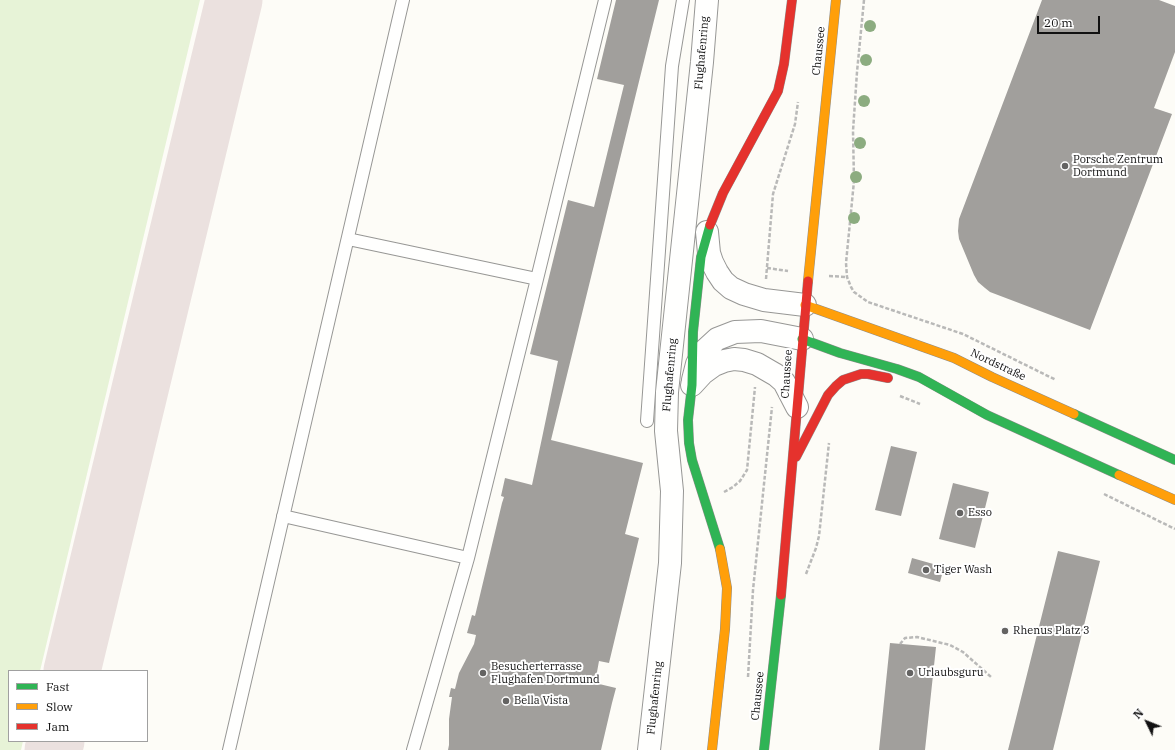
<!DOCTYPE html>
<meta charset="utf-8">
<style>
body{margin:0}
#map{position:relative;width:1175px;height:750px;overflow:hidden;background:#fdfcf7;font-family:"IBM Plex Serif",serif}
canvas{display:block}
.legend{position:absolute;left:8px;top:670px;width:140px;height:72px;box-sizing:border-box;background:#fff;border:1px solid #a0a0a0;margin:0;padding:5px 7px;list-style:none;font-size:12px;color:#111}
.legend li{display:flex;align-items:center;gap:8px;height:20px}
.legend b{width:20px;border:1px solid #a0a0a0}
.north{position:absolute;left:1127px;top:702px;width:40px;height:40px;-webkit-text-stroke:3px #fff;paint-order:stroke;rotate:313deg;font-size:11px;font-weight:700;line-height:16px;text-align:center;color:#111}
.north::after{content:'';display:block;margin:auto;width:14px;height:18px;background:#111;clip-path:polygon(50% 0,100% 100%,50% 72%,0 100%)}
.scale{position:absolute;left:1037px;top:16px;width:63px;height:18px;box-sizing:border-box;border:2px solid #111;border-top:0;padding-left:5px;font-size:12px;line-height:14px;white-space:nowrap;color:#111;-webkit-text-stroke:3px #fff;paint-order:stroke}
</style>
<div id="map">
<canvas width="1175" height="750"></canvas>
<ul class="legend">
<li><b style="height:5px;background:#30b455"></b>Fast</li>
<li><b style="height:5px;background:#ff9f0a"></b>Slow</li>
<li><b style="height:5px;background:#e5322d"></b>Jam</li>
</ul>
<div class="north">N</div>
<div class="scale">20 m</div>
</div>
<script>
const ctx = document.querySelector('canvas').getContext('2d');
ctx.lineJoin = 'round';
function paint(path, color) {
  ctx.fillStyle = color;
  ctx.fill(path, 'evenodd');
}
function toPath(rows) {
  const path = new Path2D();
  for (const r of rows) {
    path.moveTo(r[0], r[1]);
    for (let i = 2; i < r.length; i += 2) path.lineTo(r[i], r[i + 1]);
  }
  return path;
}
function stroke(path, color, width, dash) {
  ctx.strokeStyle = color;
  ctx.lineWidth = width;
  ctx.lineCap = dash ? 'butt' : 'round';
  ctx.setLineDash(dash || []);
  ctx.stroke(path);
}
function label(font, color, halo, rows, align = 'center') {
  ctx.font = font + ' "IBM Plex Serif",serif';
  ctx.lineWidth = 4;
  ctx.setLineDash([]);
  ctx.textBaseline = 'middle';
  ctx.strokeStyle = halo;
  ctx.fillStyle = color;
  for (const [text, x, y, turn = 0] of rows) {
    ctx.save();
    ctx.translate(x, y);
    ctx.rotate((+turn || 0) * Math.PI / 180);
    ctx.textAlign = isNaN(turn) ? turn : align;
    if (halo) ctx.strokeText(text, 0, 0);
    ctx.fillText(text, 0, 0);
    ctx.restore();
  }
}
paint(toPath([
 [0,0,200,0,40,671,9,671,9,741,23,741,21,750,0,750]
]), '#e7f3d7');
stroke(toPath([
 [72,671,234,0],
 [53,750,56,741]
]), '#ebe1df', 57);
paint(toPath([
 [616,0,659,0,551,440,643,463,625,534,639,538,609,663,599,661,595,683,616,688,612,703,601,750,448,750,449,745,449,719,452,697,449,697,451,688,455,689,459,673,474,644,476,635,467,633,472,615,475,616,502,503,504,497,501,496,505,478,532,485,542,438,558,361,530,354,568,200,594,207,624,85,597,79],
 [1042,0,1159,0,1175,6,1175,52,1154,108,1172,114,1090,330,990,292,985,288,978,282,974,275,959,239,958,231,959,219],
 [891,446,917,452,901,516,875,510],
 [953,483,989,492,975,548,939,539],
 [1058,551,1100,561,1053,750,1008,750],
 [912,558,944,567,940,582,908,573],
 [890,643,936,647,925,750,879,750]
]), '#a19f9c');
const lane = toPath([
 [348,239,537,279],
 [647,421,672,66,683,0],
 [283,516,468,558],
 [229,750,403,0],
 [413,750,468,558,537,279,605,0]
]);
const street = toPath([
 [707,232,709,253,712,262,717,272,723,281,731,288,744,294,764,300,805,305],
 [693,380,697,364,705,350,717,339,735,332,761,331,802,339],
 [692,385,703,373,714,365,724,361,734,359,744,360,757,364,776,375,784,382,797,407],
 [649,750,670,563,672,491,666,431,667,392,702,62,707,0]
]);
const fast = toPath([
 [710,225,701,257,693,332,692,385,688,420,689,443,692,460,720,549],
 [802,339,840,353,897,369,919,377,987,415,1119,475],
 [1074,414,1175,460],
 [764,750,781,595]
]);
const slow = toPath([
 [808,281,836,0],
 [805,305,954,358,992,377,1074,414],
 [1119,475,1175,500],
 [712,750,725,629,727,588,720,549]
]);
const jam = toPath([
 [710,225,723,193,778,91,784,64,792,0],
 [796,457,828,395,836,386,843,380,861,374,868,374,888,378],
 [781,595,808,281]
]);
stroke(lane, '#979795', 14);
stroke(street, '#979795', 24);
stroke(fast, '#8e8d8b', 10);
stroke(slow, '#8e8d8b', 10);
stroke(jam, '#8e8d8b', 10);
stroke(toPath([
 [864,0,857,72,853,131,854,181,846,263,847,277,851,287,854,292,868,302,963,334,1056,380],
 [767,268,788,271],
 [829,276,847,277],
 [766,279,773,194,795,124,798,102],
 [900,396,920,404],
 [724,492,733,487,740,481,747,470,755,387],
 [1104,494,1175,529],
 [806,574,816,548,819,536,829,443],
 [900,644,905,638,917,637,950,645,963,652,991,677],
 [748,677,753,590,772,407]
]), '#b9b9b8', 2.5, [4, 2]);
stroke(lane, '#fffffe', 12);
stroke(street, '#fffffe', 22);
stroke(fast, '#30b455', 9);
stroke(slow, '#ff9f0a', 9);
stroke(jam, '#e5322d', 9);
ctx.fillStyle = '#8cac80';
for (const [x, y] of [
 [870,26],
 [866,60],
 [864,101],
 [860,143],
 [856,177],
 [854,218]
]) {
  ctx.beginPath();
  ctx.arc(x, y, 6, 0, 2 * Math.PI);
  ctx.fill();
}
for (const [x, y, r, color] of [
 [1065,166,4,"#646362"],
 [960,513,4,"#646362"],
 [926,570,4,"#646362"],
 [1005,631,4,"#646362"],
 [483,673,4,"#646362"],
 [910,673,4,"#646362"],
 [506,701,4,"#646362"]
]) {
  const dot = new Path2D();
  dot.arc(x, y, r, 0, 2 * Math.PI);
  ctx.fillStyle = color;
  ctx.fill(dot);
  stroke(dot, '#fff', 1.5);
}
label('11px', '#111', '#fff', [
 ["Chaussee",819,51,-84],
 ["Flughafenring",702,53,-85],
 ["Nordstraße",998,365,25],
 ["Chaussee",787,374,-86],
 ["Flughafenring",670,375,-85],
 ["Chaussee",758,696,-84],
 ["Flughafenring",655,698,-84]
]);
label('11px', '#111', '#fff', [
 ["Porsche Zentrum",1073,160],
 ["Dortmund",1073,173],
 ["Esso",968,513],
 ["Tiger Wash",934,570],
 ["Rhenus Platz 3",1013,631],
 ["Besucherterrasse",491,667],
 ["Flughafen Dortmund",491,680],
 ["Urlaubsguru",918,673],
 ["Bella Vista",514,701]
], 'left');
</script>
